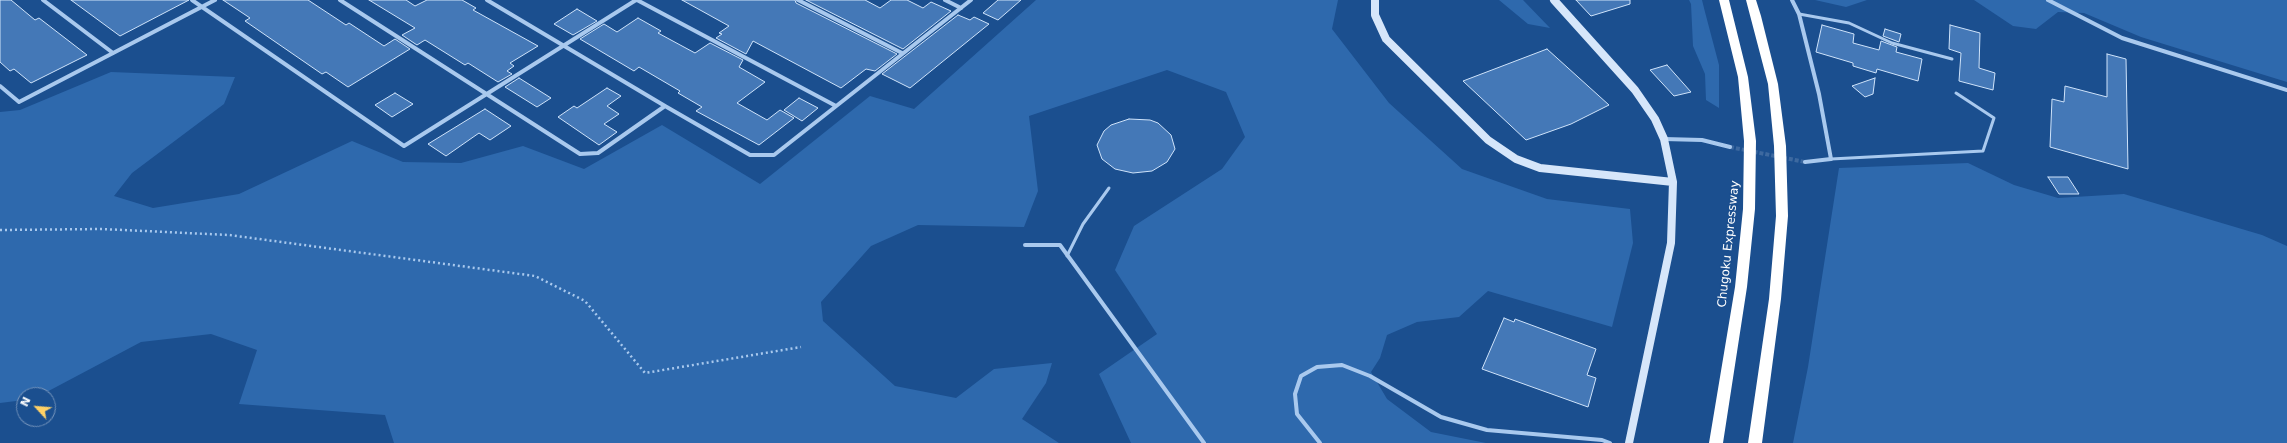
<!DOCTYPE html>
<style>
body{margin:0}
#map{position:relative;width:2287px;height:443px;overflow:hidden;background:#1b4f8f;font-family:"DejaVu Sans",sans-serif}
canvas{display:block}
.north{position:absolute;left:16px;top:387px;width:40px;height:40px;box-sizing:border-box;background:#1b4f8f;border:1px solid #7695bc;border-radius:50%;rotate:296deg;font-size:11px;font-weight:700;line-height:16px;text-align:center;color:#fff}
.north::after{content:'';display:block;margin:auto;width:14px;height:18px;background:#ffd166;clip-path:polygon(50% 0,100% 100%,50% 72%,0 100%)}
</style>
<div id="map">
<canvas width="2287" height="443"></canvas>
<div class="north">N</div>
</div>
<script>
const ctx = document.querySelector('canvas').getContext('2d');
ctx.lineJoin = 'round';
function paint(path, color) {
  ctx.fillStyle = color;
  ctx.fill(path, 'evenodd');
}
function toPath(rows) {
  const path = new Path2D();
  for (const r of rows) {
    path.moveTo(r[0], r[1]);
    for (let i = 2; i < r.length; i += 2) path.lineTo(r[i], r[i + 1]);
  }
  return path;
}
function stroke(path, color, width, dash) {
  ctx.strokeStyle = color;
  ctx.lineWidth = width;
  ctx.lineCap = dash ? 'butt' : 'round';
  ctx.setLineDash(dash || []);
  ctx.stroke(path);
}
function label(font, color, halo, rows, align = 'center') {
  ctx.font = font + ' "DejaVu Sans",sans-serif';
  ctx.lineWidth = 3;
  ctx.setLineDash([]);
  ctx.textBaseline = 'middle';
  ctx.strokeStyle = halo;
  ctx.fillStyle = color;
  for (const [text, x, y, turn = 0] of rows) {
    ctx.save();
    ctx.translate(x, y);
    ctx.rotate((+turn || 0) * Math.PI / 180);
    ctx.textAlign = isNaN(turn) ? turn : align;
    if (halo) ctx.strokeText(text, 0, 0);
    ctx.fillText(text, 0, 0);
    ctx.restore();
  }
}
paint(toPath([
 [1036,0,1338,0,1332,29,1389,103,1462,169,1547,199,1630,209,1633,243,1612,327,1488,291,1459,317,1417,322,1387,335,1380,358,1371,372,1387,399,1431,432,1486,443,1131,443,1099,374,1157,334,1115,270,1134,226,1222,169,1245,137,1226,92,1167,70,1029,116,1038,191,1024,227,918,225,871,246,821,302,823,321,895,386,956,398,994,369,1052,363,1046,383,1022,419,1059,443,394,443,385,415,239,404,257,350,211,334,141,342,41,395,24,395,24,400,0,403,0,112,20,110,111,72,235,77,224,104,132,173,114,196,153,208,239,194,352,141,403,162,461,163,523,146,584,169,662,125,760,184,870,96,914,109],
 [1499,0,1523,0,1550,28,1528,24],
 [1689,0,1702,0,1705,12,1719,65,1719,108,1706,100,1705,74,1693,46,1691,4],
 [1815,0,1867,0,1846,7],
 [1974,0,2287,0,2287,82,2141,37,2084,13,2058,12,2036,29,2013,26],
 [1968,163,2014,185,2058,198,2124,194,2262,235,2287,246,2287,443,1793,443,1808,367,1839,168]
]), '#2e69ad');
const building = toPath([
 [0,0,11,0,35,20,39,18,87,55,31,83,14,69,10,71,0,62,0,0],
 [71,0,189,0,120,36,71,0],
 [223,0,308,0,346,25,349,23,384,46,395,39,410,49,348,87,326,72,322,74,245,21,250,18,223,0],
 [369,0,406,0,415,6,427,0,462,0,476,8,473,10,538,46,510,63,514,66,507,71,512,74,498,82,468,63,465,65,425,40,417,45,402,35,415,28,369,0],
 [682,0,795,0,796,3,897,54,875,71,866,69,841,88,753,41,746,54,716,38,722,34,719,33,729,26,682,0],
 [806,0,865,0,880,8,891,0,907,0,923,8,931,2,951,11,903,49,806,0],
 [998,0,1021,0,998,20,983,13,998,0],
 [1576,0,1630,0,1630,4,1591,16,1576,0],
 [577,9,597,21,573,35,554,24,577,9],
 [958,15,970,20,974,17,989,24,910,88,882,74,958,15],
 [638,18,661,31,658,33,695,53,710,43,743,60,739,67,765,82,737,103,767,120,780,110,794,118,759,145,696,111,702,107,678,93,680,91,639,67,634,71,580,39,604,24,617,32,638,18],
 [1822,25,1854,34,1853,43,1879,50,1881,41,1897,47,1896,52,1922,59,1918,81,1877,69,1876,73,1853,66,1853,63,1816,52,1822,25],
 [1950,25,1980,33,1979,68,1995,73,1993,90,1959,81,1961,53,1949,49,1950,25],
 [1885,29,1901,34,1899,42,1883,36,1885,29],
 [1547,49,1609,105,1571,124,1526,140,1463,81,1547,49],
 [2107,54,2126,59,2128,169,2050,147,2052,99,2064,102,2065,86,2107,97,2107,54],
 [1667,65,1691,92,1674,96,1650,70,1667,65],
 [519,78,551,98,537,107,505,87,519,78],
 [1875,78,1873,94,1865,97,1852,86,1875,78],
 [607,88,621,96,607,106,619,114,604,124,617,132,599,145,558,117,574,106,577,108,607,88],
 [395,93,413,104,392,117,375,105,395,93],
 [799,98,818,108,802,121,784,110,799,98],
 [485,109,511,126,490,140,479,133,446,156,428,144,485,109],
 [1129,119,1150,120,1158,123,1171,135,1175,149,1167,162,1152,171,1133,173,1115,169,1102,159,1097,145,1104,131,1111,125,1129,119],
 [2048,177,2068,177,2079,194,2059,194,2048,177],
 [1504,318,1514,322,1515,319,1596,349,1587,375,1596,378,1588,407,1482,369,1504,318]
]);
paint(building, '#4478b7');
stroke(building, '#cfe3fa', 1);
stroke(toPath([
 [1730,147,1805,162]
]), '#3d69a0', 4, [4, 2]);
stroke(toPath([
 [0,230,102,229,229,235,535,276,585,301,645,373,801,347]
]), '#a9c9ee', 2.5, [2, 3]);
stroke(toPath([
 [1799,14,1849,23,1892,43,1952,59],
 [1831,159,1983,151,1994,118,1956,93],
 [1067,256,1083,224,1109,188]
]), '#a9c9ee', 3);
stroke(toPath([
 [43,0,113,53],
 [192,0,404,146,636,0],
 [340,0,580,154,598,153,665,106,750,155,774,155,971,0],
 [487,0,665,106],
 [637,0,836,106],
 [798,0,902,53],
 [945,0,961,8],
 [1792,0,1799,14,1819,94,1831,159,1805,162],
 [2048,0,2122,38,2287,90],
 [0,86,19,102,215,0],
 [1664,139,1702,140,1730,147],
 [1025,245,1060,245,1204,443],
 [1320,443,1297,414,1295,394,1301,376,1317,367,1342,365,1370,376,1441,417,1487,430,1602,440,1610,443]
]), '#a9c9ee', 4);
stroke(toPath([
 [1375,0,1375,15,1386,39,1488,140,1516,159,1540,168,1673,182],
 [1554,0,1635,90,1655,119,1664,139,1673,182,1671,243,1629,443]
]), '#d6e6fa', 8);
paint(toPath([
 [1719,0,1729,0,1748,77,1756,141,1755,209,1747,287,1723,443,1709,443,1735,287,1743,209,1744,141,1738,77,1719,0],
 [1746,0,1756,0,1761,16,1778,84,1786,146,1788,216,1781,299,1762,443,1748,443,1769,299,1776,216,1774,146,1768,84,1746,0]
]), '#fff');
label('12px', '#fff', '#1b4f8f', [
 ["Chugoku Expressway",1729,244,-84]
]);
</script>
